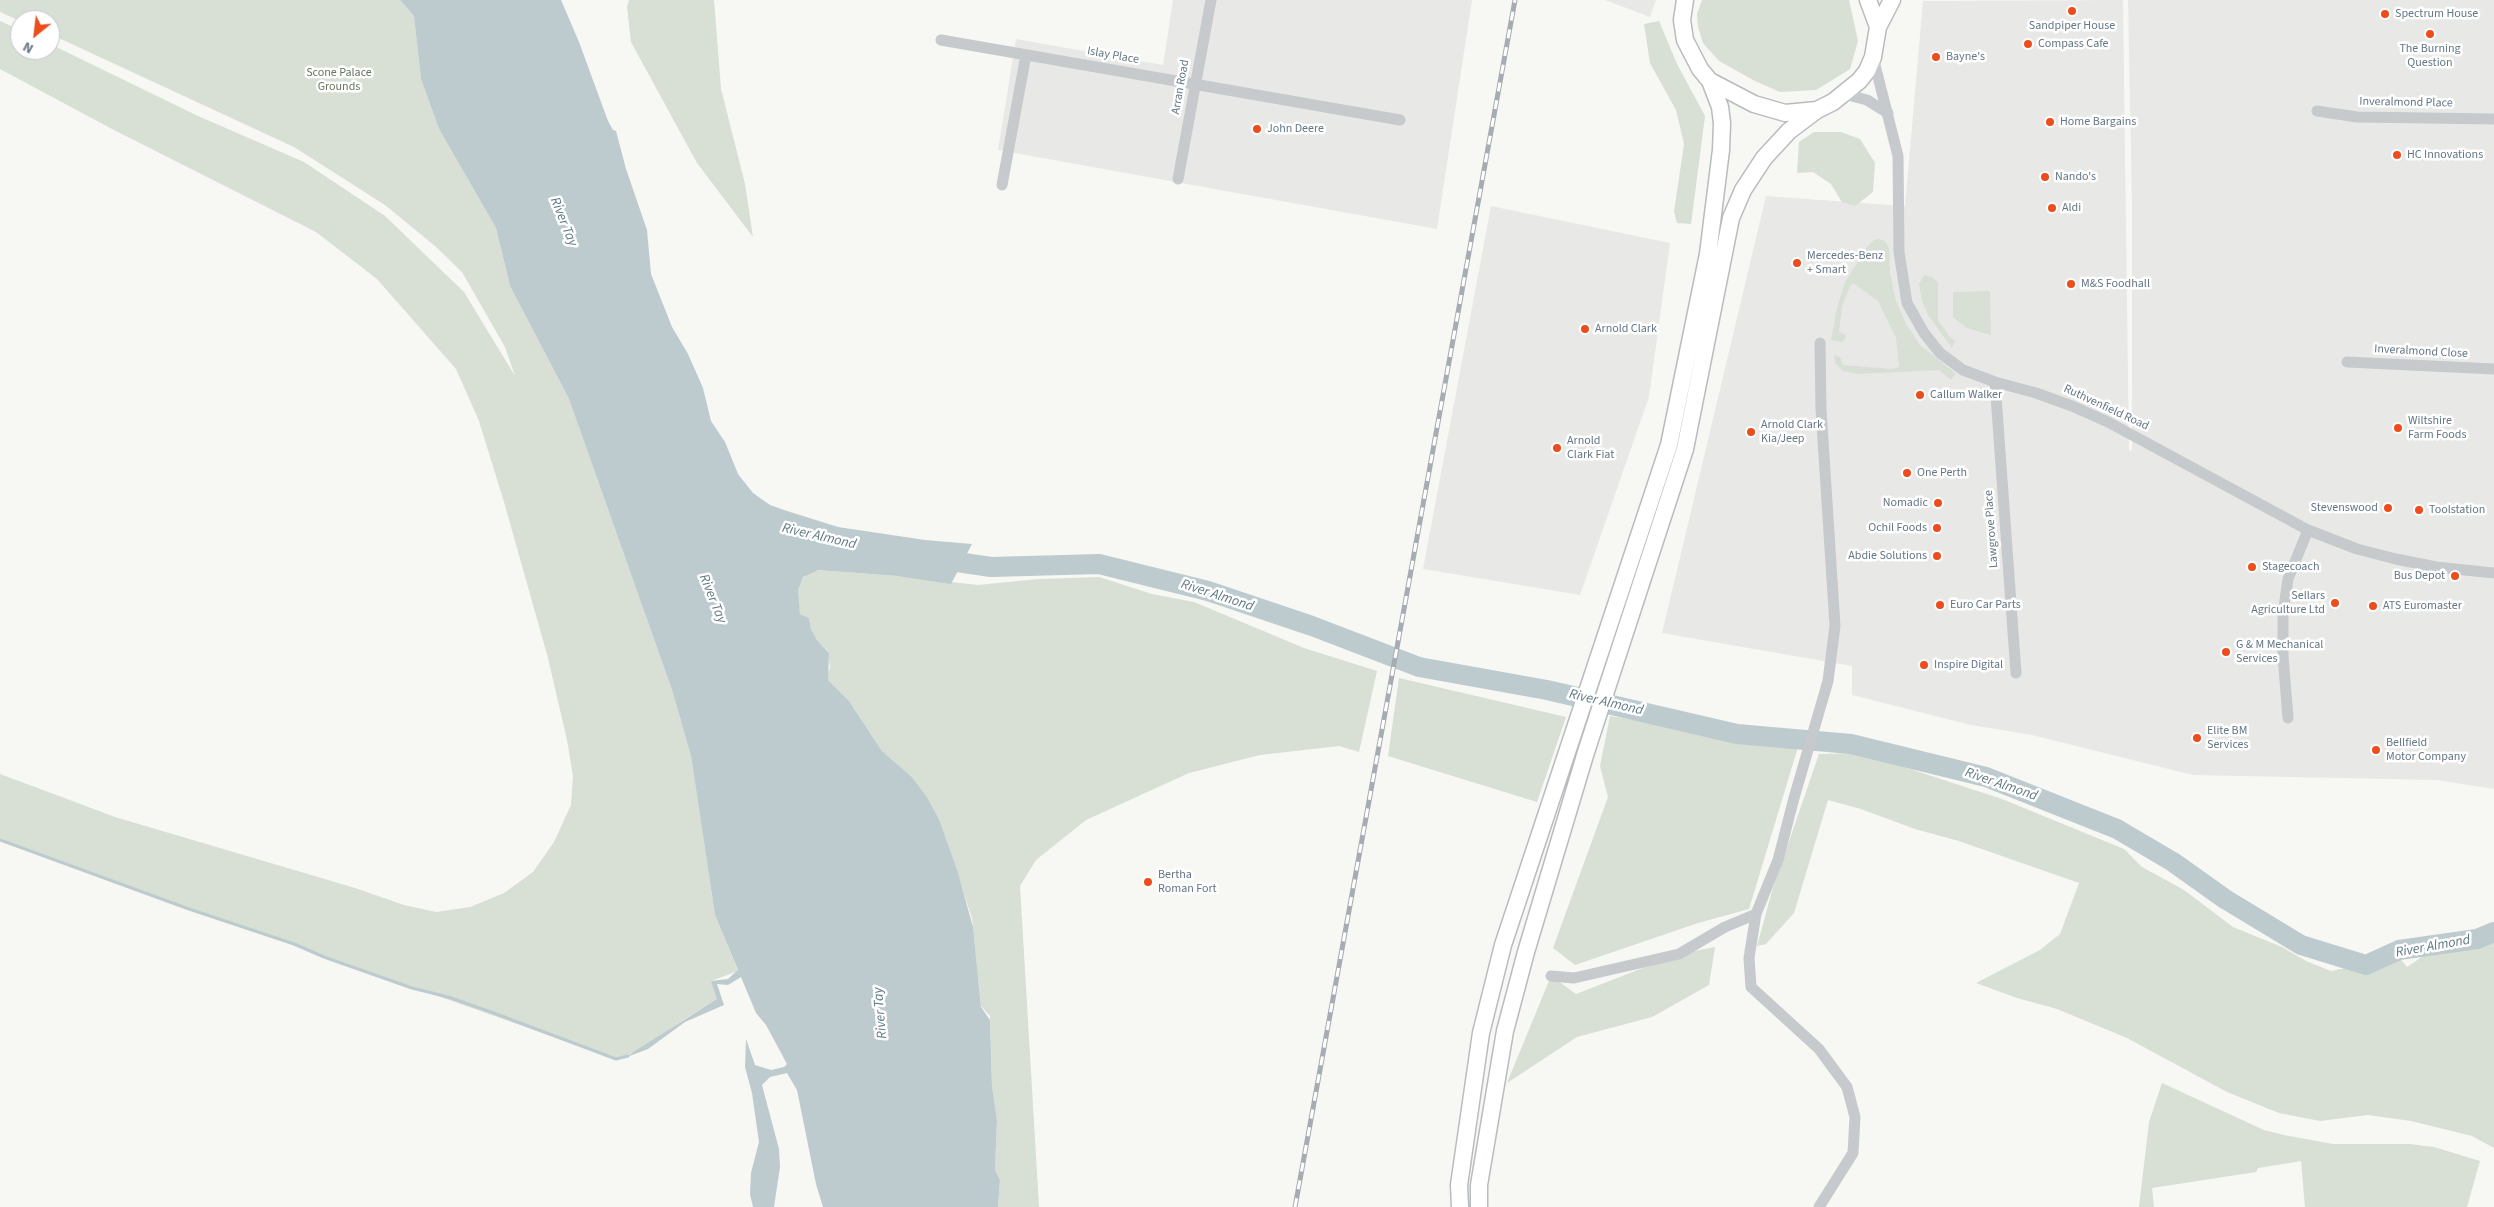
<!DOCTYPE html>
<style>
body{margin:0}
#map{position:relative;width:2494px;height:1207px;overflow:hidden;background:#f7f7f3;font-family:"Source Sans 3",sans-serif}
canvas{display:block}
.north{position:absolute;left:10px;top:10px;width:50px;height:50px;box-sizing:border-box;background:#fff;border:1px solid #c1c9cf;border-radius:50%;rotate:209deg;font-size:14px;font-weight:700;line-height:20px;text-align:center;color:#647786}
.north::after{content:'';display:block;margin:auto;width:18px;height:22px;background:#ed4c1d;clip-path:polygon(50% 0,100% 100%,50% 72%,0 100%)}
</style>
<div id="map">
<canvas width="2494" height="1207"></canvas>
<div class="north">N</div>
</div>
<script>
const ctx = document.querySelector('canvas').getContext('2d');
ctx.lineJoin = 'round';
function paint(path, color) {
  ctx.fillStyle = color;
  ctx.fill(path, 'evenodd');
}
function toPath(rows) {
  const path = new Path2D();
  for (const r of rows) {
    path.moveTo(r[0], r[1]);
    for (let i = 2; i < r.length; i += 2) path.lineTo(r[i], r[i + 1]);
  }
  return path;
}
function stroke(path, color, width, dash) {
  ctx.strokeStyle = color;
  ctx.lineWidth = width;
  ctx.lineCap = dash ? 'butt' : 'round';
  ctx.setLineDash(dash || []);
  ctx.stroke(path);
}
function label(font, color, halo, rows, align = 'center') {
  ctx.font = font + ' "Source Sans 3",sans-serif';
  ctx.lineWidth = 5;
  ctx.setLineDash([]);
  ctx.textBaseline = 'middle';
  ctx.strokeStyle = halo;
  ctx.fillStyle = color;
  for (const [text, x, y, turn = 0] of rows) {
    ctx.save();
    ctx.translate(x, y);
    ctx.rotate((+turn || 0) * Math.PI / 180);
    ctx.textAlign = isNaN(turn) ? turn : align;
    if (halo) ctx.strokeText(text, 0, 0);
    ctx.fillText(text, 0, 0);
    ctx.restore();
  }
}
paint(toPath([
 [1173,0,1472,0,1437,229,998,150,1016,39,1163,65],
 [1605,0,1656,0,1650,17],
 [2123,0,2129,451,2132,450,2132,207,2128,0,2494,0,2494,789,2437,780,2193,775,2032,735,1971,725,1852,695,1852,666,1662,633,1766,196,1905,206,1923,1],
 [1491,206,1670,243,1649,397,1580,595,1423,569]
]), '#e8e9e7');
paint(toPath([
 [0,0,400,0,414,16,421,79,439,129,496,228,510,286,569,399,672,690,691,756,715,915,738,971,711,981,718,999,686,1018,639,1050,616,1059,0,841,0,774,115,817,355,888,404,905,436,912,470,907,504,893,533,872,554,842,571,805,573,776,567,740,548,658,504,502,479,421,456,369,377,279,316,232,114,130,0,69,0,21,20,30,20,50,50,50,50,44,198,116,304,162,385,216,464,292,515,376,505,347,462,272,435,246,385,205,294,147,50,34,50,20,20,21,0,12],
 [629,0,714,0,721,89,745,184,753,237,697,163,631,42,627,7],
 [1702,0,1849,0,1858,41,1850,69,1816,90,1780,92,1755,81,1719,61,1703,43,1698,27,1697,14],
 [1659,21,1677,64,1705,116,1691,224,1677,223,1674,212,1684,144,1676,110,1650,63,1644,24],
 [1814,132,1841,132,1860,139,1875,163,1873,192,1855,206,1842,202,1831,184,1813,172,1797,173,1799,142],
 [1879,239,1885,241,1889,248,1890,272,1895,298,1906,324,1920,345,1956,374,1951,380,1939,370,1858,374,1843,371,1835,363,1834,355,1840,357,1843,365,1891,369,1899,367,1896,338,1878,301,1853,283,1850,286,1842,306,1839,332,1846,335,1845,339,1842,342,1831,340,1837,308,1845,282,1867,247,1874,240],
 [1924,275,1932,277,1938,282,1938,320,1949,336,1955,341,1952,348,1928,315,1922,301,1919,284],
 [1990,291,1991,335,1967,328,1953,317,1953,292],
 [817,570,897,576,978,585,1039,579,1099,577,1152,594,1194,602,1304,648,1377,671,1359,752,1339,746,1260,755,1189,773,1086,820,1036,860,1020,886,1039,1207,998,1207,1000,1180,995,1170,997,1120,992,1086,990,1016,981,1006,972,918,939,819,927,797,912,777,882,751,849,701,828,680,827,675,830,668,828,651,817,640,811,629,809,618,800,614,799,605,798,590,800,581,808,573],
 [1399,678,1566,717,1537,802,1388,756],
 [1610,716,1798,747,1749,909,1698,923,1575,965,1553,948,1608,797,1600,766],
 [1861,753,2002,799,2124,849,2142,867,2184,890,2233,927,2282,947,2306,961,2331,971,2399,957,2407,967,2432,950,2494,942,2494,1148,2472,1136,2411,1121,2368,1115,2320,1121,2279,1113,2227,1092,2127,1038,2057,1009,2017,998,1976,983,2040,950,2060,934,2079,883,1959,841,1915,829,1861,809,1828,800,1794,913,1766,944,1757,946,1772,891,1819,754],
 [1715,947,1709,985,1652,1017,1577,1037,1507,1083,1551,976,1576,994,1679,954],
 [2162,1083,2264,1130,2284,1135,2333,1144,2409,1144,2434,1147,2480,1161,2467,1207,2305,1207,2301,1161,2258,1168,2256,1172,2152,1188,2154,1207,2139,1207,2149,1122]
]), '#d8dfd4');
paint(toPath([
 [400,0,561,0,579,42,608,121,613,130,616,131,626,169,647,230,651,274,672,327,688,354,703,388,711,421,725,442,738,474,753,493,770,505,784,510,838,527,925,540,972,544,951,584,897,576,818,570,803,577,798,590,800,614,809,618,811,629,817,640,829,653,828,680,849,701,882,751,912,777,927,797,939,819,958,873,973,927,981,1007,990,1020,992,1086,997,1120,995,1170,1000,1180,998,1207,823,1207,816,1184,797,1090,787,1073,770,1077,762,1085,779,1149,780,1167,774,1207,753,1207,750,1194,751,1173,759,1142,752,1093,745,1067,746,1039,755,1065,771,1070,784,1067,787,1064,766,1025,756,1013,741,977,728,985,717,984,724,1005,685,1022,648,1049,624,1058,717,999,711,981,728,979,738,970,715,915,691,756,672,690,569,399,510,286,496,228,439,129,421,79,414,16]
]), '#bdcace');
stroke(toPath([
 [0,840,189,909,294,944,324,957,412,988,448,997,491,1012,616,1059,628,1056]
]), '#bdcace', 3);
stroke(toPath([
 [937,559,991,567,1099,564,1208,591,1312,626,1419,667,1547,690,1737,734,1851,744,1986,777,2117,829,2173,862,2225,899,2301,945,2366,965,2399,950,2477,939,2494,932]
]), '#bdcace', 20);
const highway = toPath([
 [1685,0,1682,20,1685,40,1700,69,1710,81,1754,104,1785,113,1817,110,1833,102,1859,81,1867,71,1873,57,1878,27,1868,0],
 [1878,27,1892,0],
 [1460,1207,1459,1185,1481,1033,1503,945,1669,445,1708,254,1721,150,1722,123,1720,107,1710,81],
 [1479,1207,1479,1185,1505,1031,1526,952,1586,752,1685,449,1731,218,1743,190,1764,158,1789,131,1817,110]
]);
stroke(highway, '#b8bcbf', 19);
stroke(toPath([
 [941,40,1400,120],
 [1873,57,1898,156,1899,252,1907,303,1924,333,1940,353,1963,370,1995,382,2036,393,2072,406,2108,422,2308,530,2357,549,2396,559,2436,567,2494,573],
 [1844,94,1867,100,1888,113],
 [2317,111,2357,117,2494,119],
 [1178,179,1211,0],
 [1002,185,1026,55],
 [2347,362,2494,369],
 [1995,382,2016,673],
 [2288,718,2283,656,2283,614,2288,579,2308,530],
 [1756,914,1749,958,1751,987,1819,1049,1847,1087,1855,1117,1853,1153,1819,1207],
 [1551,976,1574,978,1679,954,1725,927,1756,914,1778,860,1794,798,1828,681,1835,626,1821,409,1820,343]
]), '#c6cacd', 11);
stroke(highway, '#fff', 16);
const rail = toPath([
 [1295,1207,1515,0]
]);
stroke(rail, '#a6acb2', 5);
stroke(rail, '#fff', 3, [9]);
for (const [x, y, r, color] of [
 [2072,11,5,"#ed4c1d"],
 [2385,14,5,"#ed4c1d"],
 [2430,34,5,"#ed4c1d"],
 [2028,44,5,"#ed4c1d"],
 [1936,57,5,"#ed4c1d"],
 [2050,122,5,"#ed4c1d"],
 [1257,129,5,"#ed4c1d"],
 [2397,155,5,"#ed4c1d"],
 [2045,177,5,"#ed4c1d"],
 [2052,208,5,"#ed4c1d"],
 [1797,263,5,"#ed4c1d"],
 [2071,284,5,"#ed4c1d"],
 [1585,329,5,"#ed4c1d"],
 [1920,395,5,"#ed4c1d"],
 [2398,428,5,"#ed4c1d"],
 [1751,432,5,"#ed4c1d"],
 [1557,448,5,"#ed4c1d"],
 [1907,473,5,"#ed4c1d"],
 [1938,503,5,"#ed4c1d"],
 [2388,508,5,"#ed4c1d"],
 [2419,510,5,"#ed4c1d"],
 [1937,528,5,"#ed4c1d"],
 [1937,556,5,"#ed4c1d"],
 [2252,567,5,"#ed4c1d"],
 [2455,576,5,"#ed4c1d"],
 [2335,603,5,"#ed4c1d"],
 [1940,605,5,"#ed4c1d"],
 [2373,606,5,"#ed4c1d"],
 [2226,652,5,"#ed4c1d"],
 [1924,665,5,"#ed4c1d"],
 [2197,738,5,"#ed4c1d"],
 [2376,750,5,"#ed4c1d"],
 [1148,882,5,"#ed4c1d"]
]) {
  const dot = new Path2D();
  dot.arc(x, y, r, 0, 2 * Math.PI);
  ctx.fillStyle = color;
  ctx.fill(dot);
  stroke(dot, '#fff', 2);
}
label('12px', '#647786', '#fff', [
 ["Spectrum House",2395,14],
 ["Sandpiper House",2072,26,"center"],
 ["Compass Cafe",2038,44],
 ["The Burning",2430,49,"center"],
 ["Question",2430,63,"center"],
 ["Bayne's",1946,57],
 ["Home Bargains",2060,122],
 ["John Deere",1267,129],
 ["HC Innovations",2407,155],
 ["Nando's",2055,177],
 ["Aldi",2062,208],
 ["Mercedes-Benz",1807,256],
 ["+ Smart",1807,270],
 ["M&S Foodhall",2081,284],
 ["Arnold Clark",1595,329],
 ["Callum Walker",1930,395],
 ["Wiltshire",2408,421],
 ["Farm Foods",2408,435],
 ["Arnold Clark",1761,425],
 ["Kia/Jeep",1761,439],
 ["Arnold",1567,441],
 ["Clark Fiat",1567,455],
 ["One Perth",1917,473],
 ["Nomadic",1928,503,"right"],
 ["Stevenswood",2378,508,"right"],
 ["Toolstation",2429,510],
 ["Ochil Foods",1927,528,"right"],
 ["Abdie Solutions",1927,556,"right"],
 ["Stagecoach",2262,567],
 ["Bus Depot",2445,576,"right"],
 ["Sellars",2325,596,"right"],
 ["Agriculture Ltd",2325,610,"right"],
 ["Euro Car Parts",1950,605],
 ["ATS Euromaster",2383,606],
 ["G & M Mechanical",2236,645],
 ["Services",2236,659],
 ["Inspire Digital",1934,665],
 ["Elite BM",2207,731],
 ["Services",2207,745],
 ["Bellfield",2386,743],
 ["Motor Company",2386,757],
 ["Bertha",1158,875],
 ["Roman Fort",1158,889]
], 'left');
label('12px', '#647786', '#fff', [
 ["Islay Place",1113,56,10],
 ["Arran Road",1181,87,-80],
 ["Inveralmond Place",2406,103,1],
 ["Inveralmond Close",2421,352,3],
 ["Ruthvenfield Road",2106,408,25],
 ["Lawgrove Place",1992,529,-94]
]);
label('12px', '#65785f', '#fff', [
 ["Scone Palace",339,73],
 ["Grounds",339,87]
]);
label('italic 14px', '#5f7983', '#fff', [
 ["River Tay",563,222,68],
 ["River Almond",819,537,13],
 ["River Almond",1217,596,18],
 ["River Tay",712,599,68],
 ["River Almond",1606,703,13],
 ["River Almond",2001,785,19],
 ["River Almond",2433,947,-10],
 ["River Tay",881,1013,-95]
]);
</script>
